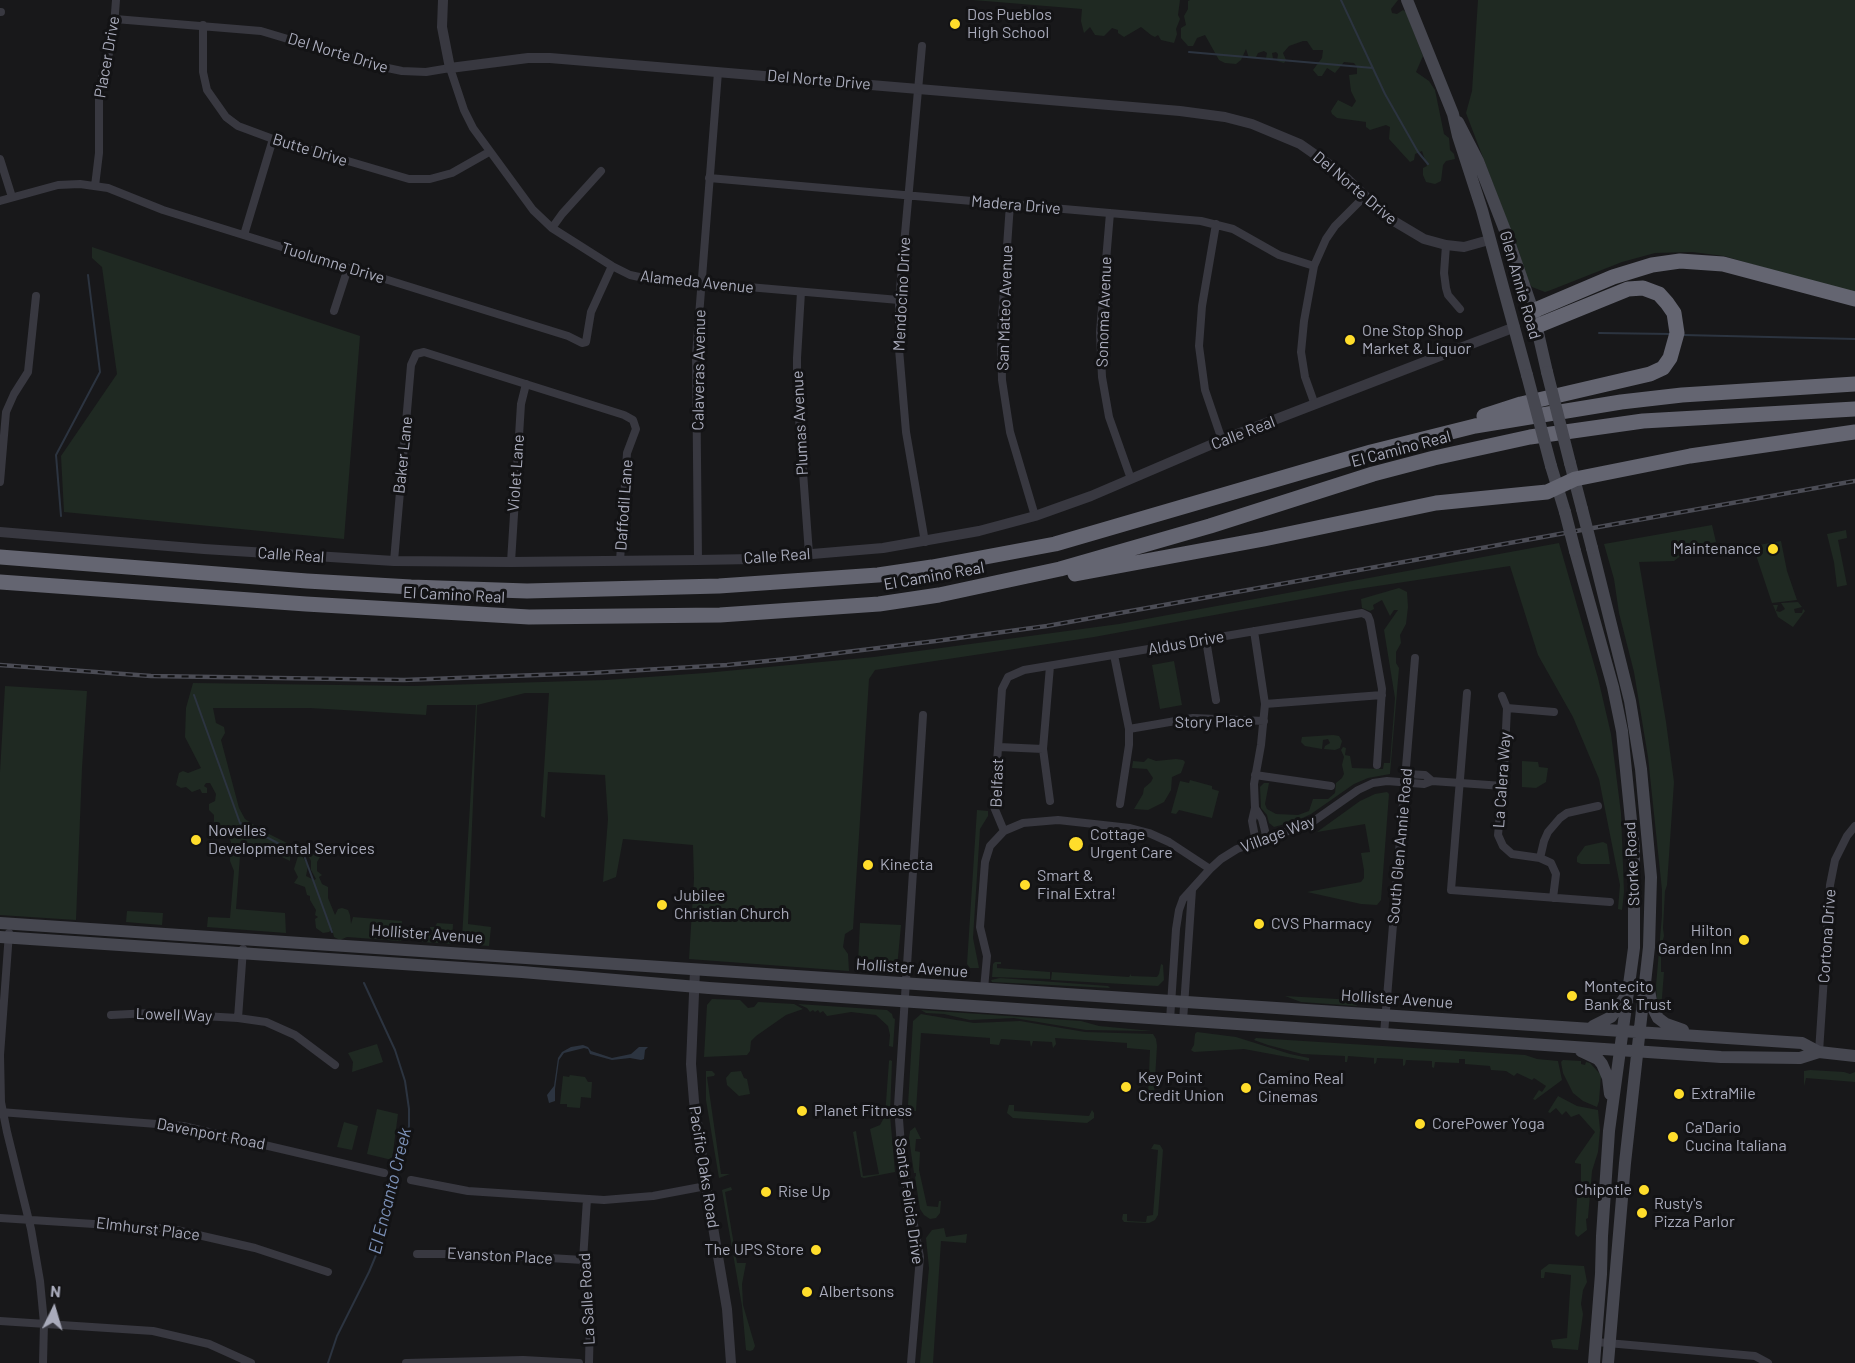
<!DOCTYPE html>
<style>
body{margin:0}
#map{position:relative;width:1855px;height:1363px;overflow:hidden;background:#18181a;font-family:Barlow,sans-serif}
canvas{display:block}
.north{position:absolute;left:24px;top:1279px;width:60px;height:60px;-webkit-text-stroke:4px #131315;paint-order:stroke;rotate:5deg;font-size:16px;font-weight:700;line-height:24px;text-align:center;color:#a9abbb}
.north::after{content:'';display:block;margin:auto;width:21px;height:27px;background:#a9abbb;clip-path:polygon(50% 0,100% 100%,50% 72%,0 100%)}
</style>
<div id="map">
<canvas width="1855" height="1363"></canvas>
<div class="north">N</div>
</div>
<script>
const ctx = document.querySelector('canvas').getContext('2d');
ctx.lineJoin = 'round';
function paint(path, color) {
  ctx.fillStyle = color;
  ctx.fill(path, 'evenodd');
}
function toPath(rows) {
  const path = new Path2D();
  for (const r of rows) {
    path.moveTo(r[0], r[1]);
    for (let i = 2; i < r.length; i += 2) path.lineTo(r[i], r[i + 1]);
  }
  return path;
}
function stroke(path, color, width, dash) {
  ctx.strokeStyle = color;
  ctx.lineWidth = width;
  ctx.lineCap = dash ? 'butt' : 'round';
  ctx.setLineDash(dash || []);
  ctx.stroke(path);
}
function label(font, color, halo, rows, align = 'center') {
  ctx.font = font + ' Barlow,sans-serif';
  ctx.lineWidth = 6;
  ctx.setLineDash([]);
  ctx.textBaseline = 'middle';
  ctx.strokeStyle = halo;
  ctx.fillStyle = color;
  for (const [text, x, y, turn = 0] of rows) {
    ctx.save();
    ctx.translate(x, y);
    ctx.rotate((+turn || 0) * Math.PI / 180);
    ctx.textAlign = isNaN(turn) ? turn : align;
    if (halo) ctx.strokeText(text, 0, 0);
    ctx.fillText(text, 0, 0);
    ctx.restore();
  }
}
paint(toPath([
 [973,0,1180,0,1178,15,1180,19,1176,29,1177,34,1174,43,1161,40,1158,35,1155,37,1151,35,1141,27,1124,37,1118,33,1118,30,1112,28,1104,36,1095,35,1090,27,1084,33,1081,21,1082,9],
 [1190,0,1398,0,1391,9,1392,13,1397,14,1403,10,1406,12,1423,56,1416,72,1429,81,1435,90,1444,134,1449,138,1450,150,1454,154,1455,159,1446,161,1443,165,1441,181,1435,184,1426,182,1423,175,1423,168,1427,166,1422,151,1415,154,1414,160,1410,162,1389,139,1390,127,1386,125,1370,130,1366,127,1366,122,1337,118,1332,114,1331,111,1338,100,1352,107,1356,101,1351,91,1349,75,1357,74,1357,67,1354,63,1344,62,1335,73,1327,68,1322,76,1318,76,1313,70,1322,58,1323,50,1313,50,1307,41,1303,41,1289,46,1283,53,1286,60,1284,63,1277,61,1278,54,1276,52,1272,53,1273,59,1270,60,1266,58,1267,53,1264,51,1258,53,1256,57,1249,58,1246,49,1241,60,1236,64,1225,63,1219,60,1205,35,1197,38,1193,46,1188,46,1181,38,1181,28,1186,25,1184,16,1188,9,1188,1],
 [1478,0,1855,0,1855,294,1724,256,1692,252,1655,253,1622,262,1551,290,1545,292,1532,287,1528,281,1519,252,1466,113,1472,91],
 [92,247,360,336,344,539,64,512,61,456,117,374,102,267,92,258],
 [1712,525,1716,542,1692,547,1674,561,1639,562,1666,722,1674,782,1667,885,1665,891,1663,928,1664,936,1661,947,1661,972,1664,972,1661,1010,1657,1000,1656,986,1662,915,1662,890,1648,757,1634,672,1619,613,1614,579,1604,544],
 [1846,530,1847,538,1838,540,1847,585,1837,587,1834,562,1827,534],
 [1781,541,1787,571,1797,600,1772,603,1753,546],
 [1559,543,1598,678,1611,734,1621,813,1624,892,1622,910,1618,909,1620,885,1599,779,1573,717,1538,655,1510,566,1351,590,1094,637,875,670,869,679,853,929,845,934,843,947,848,954,849,971,689,959,694,879,693,845,623,839,616,877,603,882,608,819,605,775,548,772,545,818,541,816,549,693,525,693,477,705,468,924,491,927,489,946,464,944,462,938,476,705,427,705,426,715,310,708,213,708,216,723,224,727,225,733,221,740,239,808,245,819,265,832,291,845,290,861,258,845,241,843,236,909,285,913,286,933,207,927,208,917,230,918,234,871,230,861,231,842,226,830,214,822,214,815,209,810,209,804,215,801,216,794,210,783,206,783,204,786,207,788,207,793,202,793,200,789,192,792,186,787,181,788,176,785,179,773,183,771,188,773,201,768,185,737,186,708,193,683,413,686,606,680,705,673,874,657,1119,624],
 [1399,588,1407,592,1408,607,1406,624,1400,635,1401,643,1396,652,1396,663,1399,668,1390,774,1368,778,1354,784,1311,814,1296,821,1274,827,1269,823,1267,815,1261,808,1260,787,1264,783,1269,783,1265,804,1267,809,1276,814,1298,815,1309,811,1313,799,1328,799,1335,793,1336,783,1342,778,1344,774,1342,765,1344,757,1341,750,1343,747,1346,748,1345,755,1350,756,1352,768,1383,769,1384,763,1390,763,1395,698,1384,630,1398,610,1394,610,1390,616,1382,600,1373,605,1374,609,1370,611,1362,608,1361,599],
 [1798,602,1802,607,1794,609,1795,613,1802,613,1803,609,1805,611,1793,627,1778,617,1773,605,1778,605,1776,611,1780,612,1785,609,1781,603],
 [1174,661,1182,705,1160,709,1152,665],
 [5,686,87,691,82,768,76,920,0,915,0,772],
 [1333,735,1339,736,1342,741,1340,748,1335,750,1324,749,1325,746,1330,743,1328,739,1323,740,1322,749,1305,746,1301,742,1302,737],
 [1148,758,1156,761,1176,759,1183,760,1185,762,1181,773,1172,777,1171,790,1164,802,1148,810,1134,809,1143,794,1144,788,1151,782,1153,778,1147,769,1132,768,1133,761,1144,762],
 [1522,761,1538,762,1539,767,1548,768,1546,782,1536,788,1522,787],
 [1190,780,1212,786,1212,789,1219,791,1212,818,1179,810,1176,814,1171,813,1180,781,1189,783],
 [1387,792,1389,794,1381,900,1377,905,1361,904,1307,892,1361,882,1364,878,1364,870,1361,853,1370,852,1365,824,1317,832,1360,801,1375,794],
 [977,810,988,811,988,816,980,829,973,938,979,968,970,968,967,964],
 [1603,842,1607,844,1610,864,1581,864,1577,862,1577,857,1585,846],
 [313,852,320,857,317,862,317,871,322,875,319,877,322,884,328,887,328,898,335,915,338,909,342,908,348,910,350,915,351,924,353,917,402,921,401,941,347,937,340,940,334,937,332,929,329,932,323,933,316,928,315,919,318,917,315,915,316,910,310,900,310,896,307,895,305,887,294,883,298,877,294,869,299,853,301,854,308,866,306,876,314,880,316,879,311,870,311,861,308,855],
 [127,911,163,913,162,925,126,922],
 [437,923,453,924,452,944,422,942,423,936,431,935,430,927,435,927],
 [860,923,901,925,897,968,858,964],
 [995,962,1001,962,1001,964,997,964,997,968,1050,972,1050,979,992,977,993,964],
 [1161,964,1163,965,1164,980,1158,986,1051,980,1052,972,1129,977,1131,974,1131,976,1157,977,1159,974],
 [1000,978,1108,986,1110,988,992,982,991,980],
 [1285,996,1354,1000,1357,1006,1301,1002],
 [712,999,740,1000,748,1008,754,1007,758,1002,794,1004,803,1009,786,1015,756,1036,751,1041,750,1051,747,1055,704,1057,707,1005],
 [798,1004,887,1010,892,1014,893,1018,895,1019,893,1047,889,1046,890,1035,888,1026,876,1015,851,1012,827,1016,823,1011,820,1013,818,1010,815,1012,813,1010,810,1012,807,1008],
 [921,1010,1081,1021,1099,1026,1152,1031,1086,1030,1014,1018,970,1020,944,1014,926,1013],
 [921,1014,974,1023,1020,1021,1085,1032,1153,1034,1156,1039,1157,1046,1154,1096,1148,1096,1150,1050,1127,1048,1127,1043,1055,1038,1056,1044,1053,1048,1052,1042,1033,1041,1031,1047,1030,1041,1001,1039,999,1045,990,1044,990,1038,921,1033,916,1111,914,1111,908,1105,913,1021],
 [1197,1032,1236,1037,1290,1054,1309,1058,1309,1061,1244,1049,1194,1052,1191,1050,1194,1045,1195,1034],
 [1256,1038,1525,1055,1537,1059,1558,1061,1562,1080,1535,1100,1533,1099,1539,1090,1542,1092,1546,1086,1534,1078,1532,1080,1517,1073,1514,1076,1506,1071,1491,1070,1490,1066,1465,1064,1465,1059,1459,1059,1459,1063,1435,1062,1434,1068,1432,1067,1432,1061,1406,1060,1405,1065,1403,1066,1403,1059,1377,1058,1376,1063,1374,1064,1374,1058,1348,1056,1347,1062,1345,1062,1345,1056,1302,1054,1268,1045,1254,1040],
 [377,1044,383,1062,352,1072,353,1062,348,1053],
 [890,1060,892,1061,890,1115,895,1172,864,1178,861,1177,853,1132,856,1131,863,1176,879,1174,870,1129,880,1125,885,1116,889,1061],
 [1563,1060,1581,1061,1581,1064,1585,1065,1586,1062,1590,1063,1601,1075,1599,1101,1597,1107,1583,1101,1573,1093,1563,1073,1561,1062],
 [1810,1070,1844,1072,1850,1074,1855,1072,1855,1082,1806,1078,1804,1086,1804,1071],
 [706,1071,712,1071,715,1074,714,1076,707,1077,721,1174,730,1174,719,1178,706,1100],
 [741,1071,744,1078,747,1079,750,1094,739,1096,727,1085,726,1078,731,1072],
 [570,1075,585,1077,588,1082,592,1082,591,1098,581,1097,580,1108,567,1107,567,1104,560,1104,563,1076,569,1077],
 [1558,1096,1577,1106,1598,1110,1600,1130,1598,1152,1592,1171,1588,1218,1586,1219,1587,1230,1578,1237,1575,1234,1578,1182,1581,1182,1581,1164,1575,1163,1575,1161,1595,1132,1579,1114,1571,1117,1566,1111,1562,1115,1556,1108,1550,1113,1548,1112],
 [1009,1105,1014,1105,1014,1111,1089,1116,1092,1110,1094,1113,1094,1118,1087,1123,1013,1118,1007,1113],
 [377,1109,398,1114,392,1160,367,1154],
 [344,1122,358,1126,352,1150,337,1147],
 [915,1127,921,1139,916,1139,915,1151,920,1152,919,1170,927,1206,938,1207,939,1201,941,1201,940,1213,936,1218,930,1219,924,1215,920,1209,915,1177,916,1176,916,1173,914,1173,909,1138,910,1131],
 [1154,1144,1160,1145,1163,1150,1158,1215,1155,1220,1149,1223,1124,1222,1122,1219,1123,1214,1127,1214,1127,1221,1146,1222,1147,1216,1153,1215,1158,1150,1151,1149],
 [731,1187,732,1190,725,1192,737,1263,746,1263,742,1284,743,1305,755,1346,753,1350,750,1351,746,1350,742,1306,722,1190],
 [944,1228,946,1237,967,1234,966,1243,941,1241,933,1363,920,1363,929,1268,926,1238,932,1230],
 [1549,1264,1584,1266,1587,1282,1583,1290,1581,1304,1583,1314,1578,1350,1553,1348,1551,1340,1567,1338,1571,1275,1545,1272,1544,1278,1541,1278,1541,1270]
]), '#1f2922');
paint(toPath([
 [583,1045,588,1047,591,1051,612,1058,631,1054,639,1047,648,1047,645,1050,644,1059,641,1060,630,1058,612,1060,590,1054,588,1049,584,1048,564,1053,559,1060,555,1089,555,1101,549,1103,547,1095,554,1086,558,1058,562,1052,571,1047]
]), '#2c3440');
stroke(toPath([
 [1341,0,1385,94,1418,152,1428,164],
 [1189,52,1373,68],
 [1599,333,1671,334],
 [1683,335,1855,339],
 [61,516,56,455,100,372,88,275],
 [194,695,240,823,285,847],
 [305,858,332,932],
 [328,1363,337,1336,369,1272,379,1248,406,1143,409,1126,409,1109,405,1081,395,1050,364,983]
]), '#2c3440', 2);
stroke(toPath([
 [0,12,1,12],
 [115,19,261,31,378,66,402,71,426,72,450,68,464,110,473,128,533,210,552,228,612,266,630,275,644,278,899,300],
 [203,25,203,72,207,90,226,117,238,126,273,139,409,179,430,179,452,173,489,152],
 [922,46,899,300,899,349,906,432,925,542],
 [0,159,12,197],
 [709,178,1201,221,1233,229,1279,255,1314,266],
 [95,186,99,153,99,89,113,39,116,0],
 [0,201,58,185,80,184,108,188,163,210,568,336,582,343,586,342,591,312,612,266],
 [1010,204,1001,332,1002,380,1010,432,1035,516],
 [1110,213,1100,332,1102,377,1109,417,1131,479],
 [1216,224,1202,306,1199,346,1205,390,1222,440],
 [552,228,562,214,601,171],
 [244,235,273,139],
 [1446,245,1444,273,1446,288,1448,295,1460,309],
 [801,292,797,358,797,390,809,554],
 [334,311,348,268],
 [1315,405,1305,377,1301,352,1304,321,1314,266,1326,239,1335,226,1365,196],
 [0,482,6,412,14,394,28,372,36,296],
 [698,560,696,355,718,72],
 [394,561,411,365,416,354,424,352,624,415,633,420,636,429,627,453,620,561],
 [511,562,521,404,526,384],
 [1254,631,1265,704,1261,745,1254,784,1255,808],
 [1206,640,1216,700],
 [1114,655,1129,729,1129,745,1120,804],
 [1467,693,1451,890,1610,902],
 [1502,696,1507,708,1504,771,1498,835,1503,846,1512,854,1540,858,1551,863,1556,874,1553,898],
 [1265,704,1382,695],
 [1507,708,1554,712],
 [1129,729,1193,718,1264,721],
 [999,747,1043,749],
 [1255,775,1331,786],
 [1432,781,1503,786],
 [1050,801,1043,749,1050,666],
 [1004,831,994,807,1002,689,1008,677,1024,670,1362,613,1368,616,1370,621,1382,689,1377,765],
 [1256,842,1252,821,1255,808,1262,819,1267,839],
 [1540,858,1544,841,1548,832,1560,818,1567,813,1598,806],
 [9,933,0,1055,1,1102,7,1132,31,1229,40,1281,44,1323,43,1363],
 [984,989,987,956,980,927,985,862,990,846,1004,831,1023,823,1058,820,1130,828,1149,833,1169,842,1210,869],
 [111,1015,150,1013,238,1018,266,1022,295,1035,335,1065],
 [238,1018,243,949],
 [1170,1020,1176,929,1179,910,1183,899,1210,869,1221,859,1237,849,1311,823,1358,790,1373,783,1387,781,1424,784,1432,781,1425,775,1406,774],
 [1183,1021,1192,890],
 [1384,1034,1415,658],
 [1819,1052,1830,885,1835,860,1847,836,1855,826],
 [0,1112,183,1126,384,1173],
 [411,1180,468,1191,604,1200,653,1196,706,1186],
 [587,1199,583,1260,590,1317,589,1363],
 [0,1218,172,1229,255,1248,328,1272],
 [417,1254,483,1254,583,1260],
 [0,1321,153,1331,209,1344,251,1363],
 [1596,1342,1755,1356,1768,1363],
 [406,1363,523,1360,579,1363],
 [911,1363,920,1257,902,1159,898,1106,923,715]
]), '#383840', 8);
stroke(toPath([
 [443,0,442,27,450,68,528,58,550,58,1180,111,1225,117,1252,124,1300,144,1340,172,1387,217,1424,239,1446,245,1464,247,1489,240],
 [0,532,204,549,394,561,511,562,698,560,753,559,883,548,979,531,1035,516,1091,496,1222,440,1515,327],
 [695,970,691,1064,694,1101,706,1186,727,1309,731,1363]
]), '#383840', 10);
stroke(toPath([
 [1407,0,1453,114,1458,136,1482,210,1527,375],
 [1458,122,1478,161,1506,233,1533,311,1547,372],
 [1570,463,1582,509],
 [1551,466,1565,512],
 [1592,548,1630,701,1641,769,1651,877,1649,947,1625,1163,1608,1363],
 [1575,551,1613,687,1622,731,1634,850,1634,948,1609,1131,1602,1236,1601,1274,1594,1363],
 [0,923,1802,1043,1819,1052,1855,1056],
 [0,937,522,972,709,988,1721,1057,1800,1058,1819,1052],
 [1649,990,1652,1006,1658,1018,1666,1024,1683,1030],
 [1593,1026,1611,1017,1626,996],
 [1581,1051,1598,1059,1602,1064,1608,1078,1610,1094]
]), '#464750', 12);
stroke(toPath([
 [1533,311,1613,277,1652,265,1680,261,1723,264,1855,299],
 [1484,416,1521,404,1650,374,1663,368,1670,358,1677,333,1674,313,1667,303,1659,294,1643,288,1628,289,1537,326],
 [0,557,307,581,411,587,527,591,719,586,878,575,932,567,1055,544,1371,452,1475,426,1621,402,1682,395,1855,384],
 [1075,574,1264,539,1436,503,1547,492,1575,479,1690,456,1855,432],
 [0,582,306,604,529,617,720,615,879,604,939,595,1060,569,1210,526,1373,474,1434,458,1530,437,1643,421,1855,409]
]), '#646571', 15);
const rail = toPath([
 [0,665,151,676,404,680,591,673,727,665,797,658,936,641,1047,626,1855,481]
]);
stroke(rail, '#4b4c55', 4.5);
stroke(rail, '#131315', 2, [7]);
stroke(toPath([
 [1547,372,1570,463],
 [1527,375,1551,466],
 [1582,509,1592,548],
 [1565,512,1575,551]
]), '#464750', 12);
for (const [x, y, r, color] of [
 [955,24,6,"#ffdd2b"],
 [1350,340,6,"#ffdd2b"],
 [1773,549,6,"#ffdd2b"],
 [196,840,6,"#ffdd2b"],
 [1076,844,8,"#ffdd2b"],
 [868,865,6,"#ffdd2b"],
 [1025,885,6,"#ffdd2b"],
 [662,905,6,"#ffdd2b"],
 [1259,924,6,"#ffdd2b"],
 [1744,940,6,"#ffdd2b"],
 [1572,996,6,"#ffdd2b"],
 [1126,1087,6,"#ffdd2b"],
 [1246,1088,6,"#ffdd2b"],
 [1679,1094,6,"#ffdd2b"],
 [802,1111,6,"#ffdd2b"],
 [1420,1124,6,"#ffdd2b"],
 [1673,1137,6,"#ffdd2b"],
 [1644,1190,6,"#ffdd2b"],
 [766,1192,6,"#ffdd2b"],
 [1642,1213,6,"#ffdd2b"],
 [816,1250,6,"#ffdd2b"],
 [807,1292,6,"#ffdd2b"]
]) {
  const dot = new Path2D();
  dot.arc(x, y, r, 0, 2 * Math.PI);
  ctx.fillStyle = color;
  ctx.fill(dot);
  stroke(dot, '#131315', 2);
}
label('16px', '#a9abbb', '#131315', [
 ["Dos Pueblos",967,15],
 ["High School",967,33],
 ["One Stop Shop",1362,331],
 ["Market & Liquor",1362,349],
 ["Maintenance",1761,549,"right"],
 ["Novelles",208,831],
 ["Developmental Services",208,849],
 ["Cottage",1090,835],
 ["Urgent Care",1090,853],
 ["Kinecta",880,865],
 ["Smart &",1037,876],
 ["Final Extra!",1037,894],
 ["Jubilee",674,896],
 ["Christian Church",674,914],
 ["CVS Pharmacy",1271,924],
 ["Hilton",1732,931,"right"],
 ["Garden Inn",1732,949,"right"],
 ["Montecito",1584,987],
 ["Bank & Trust",1584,1005],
 ["Key Point",1138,1078],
 ["Credit Union",1138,1096],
 ["Camino Real",1258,1079],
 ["Cinemas",1258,1097],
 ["ExtraMile",1691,1094],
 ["Planet Fitness",814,1111],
 ["CorePower Yoga",1432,1124],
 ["Ca'Dario",1685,1128],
 ["Cucina Italiana",1685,1146],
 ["Chipotle",1632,1190,"right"],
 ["Rise Up",778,1192],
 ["Rusty's",1654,1204],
 ["Pizza Parlor",1654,1222],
 ["The UPS Store",804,1250,"right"],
 ["Albertsons",819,1292]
], 'left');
label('16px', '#a9abbb', '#131315', [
 ["Del Norte Drive",338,53,17],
 ["Placer Drive",107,57,-80],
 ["Del Norte Drive",819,80,5],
 ["Butte Drive",310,150,17],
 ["Del Norte Drive",1355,188,40],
 ["Madera Drive",1016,205,5],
 ["Tuolumne Drive",333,263,17],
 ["Alameda Avenue",697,282,6],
 ["Glen Annie Road",1520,285,74],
 ["Mendocino Drive",902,294,-87],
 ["San Mateo Avenue",1005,308,-88],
 ["Sonoma Avenue",1104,312,-88],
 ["Calaveras Avenue",699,370,-89],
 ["Plumas Avenue",800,423,-93],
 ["Calle Real",1243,433,-21],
 ["El Camino Real",1401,449,-15],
 ["Baker Lane",403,455,-84],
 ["Violet Lane",516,473,-86],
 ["Daffodil Lane",624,505,-86],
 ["Calle Real",291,555,4],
 ["Calle Real",777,556,-4],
 ["El Camino Real",934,576,-10],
 ["El Camino Real",454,595,3],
 ["Aldus Drive",1186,643,-10],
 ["Story Place",1214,722,-1],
 ["La Calera Way",1502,780,-86],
 ["Belfast",997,783,-88],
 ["Village Way",1278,834,-21],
 ["South Glen Annie Road",1400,846,-85],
 ["Storke Road",1632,864,-93],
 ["Hollister Avenue",427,934,4],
 ["Cortona Drive",1827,936,-86],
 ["Hollister Avenue",912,968,4],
 ["Hollister Avenue",1397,999,4],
 ["Lowell Way",174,1015,2],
 ["Davenport Road",211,1134,11],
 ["Pacific Oaks Road",704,1167,81],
 ["Santa Felicia Drive",909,1201,82],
 ["Elmhurst Place",148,1229,7],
 ["Evanston Place",500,1256,3],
 ["La Salle Road",587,1299,-93]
]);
label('italic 18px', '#7d92b9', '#131315', [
 ["El Encanto Creek",390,1191,-76]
]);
</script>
